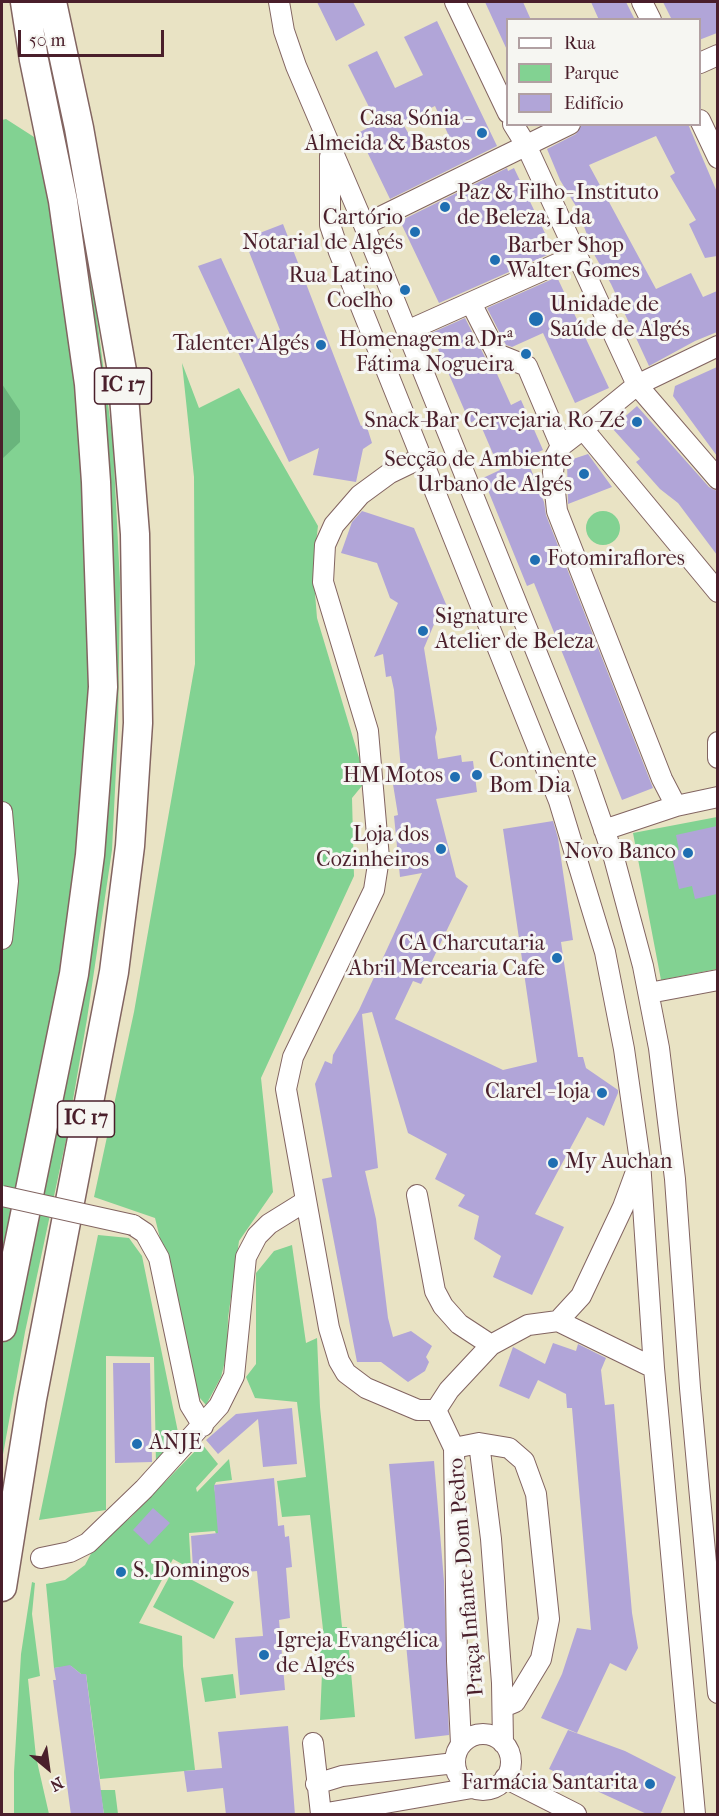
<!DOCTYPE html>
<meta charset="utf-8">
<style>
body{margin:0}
#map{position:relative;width:719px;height:1816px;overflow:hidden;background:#e9e3c4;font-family:"IM FELL French Canon",serif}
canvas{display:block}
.frame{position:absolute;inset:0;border:3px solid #4a1f2b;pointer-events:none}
.legend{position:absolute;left:506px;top:18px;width:195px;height:108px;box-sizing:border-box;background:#f6f6f2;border:2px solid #b1a0a2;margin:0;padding:8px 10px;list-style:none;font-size:18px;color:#4a1f2b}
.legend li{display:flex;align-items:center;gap:12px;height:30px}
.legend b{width:30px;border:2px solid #b1a0a2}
.north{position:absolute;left:18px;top:1738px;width:60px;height:60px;-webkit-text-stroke:4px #f6f6f2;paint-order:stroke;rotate:151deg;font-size:16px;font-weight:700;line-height:24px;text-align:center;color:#4a1f2b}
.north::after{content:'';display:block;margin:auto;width:21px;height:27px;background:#4a1f2b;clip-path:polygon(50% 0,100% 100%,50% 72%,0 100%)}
.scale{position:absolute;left:18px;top:30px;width:146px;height:27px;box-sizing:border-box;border:3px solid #4a1f2b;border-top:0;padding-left:8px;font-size:18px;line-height:21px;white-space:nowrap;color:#4a1f2b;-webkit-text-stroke:4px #f6f6f2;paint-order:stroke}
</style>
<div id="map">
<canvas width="719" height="1816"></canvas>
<div class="frame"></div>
<ul class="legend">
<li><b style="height:8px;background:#fff"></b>Rua</li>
<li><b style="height:16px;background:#82d292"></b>Parque</li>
<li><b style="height:16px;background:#b1a5d8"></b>Edifício</li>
</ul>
<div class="north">N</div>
<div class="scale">50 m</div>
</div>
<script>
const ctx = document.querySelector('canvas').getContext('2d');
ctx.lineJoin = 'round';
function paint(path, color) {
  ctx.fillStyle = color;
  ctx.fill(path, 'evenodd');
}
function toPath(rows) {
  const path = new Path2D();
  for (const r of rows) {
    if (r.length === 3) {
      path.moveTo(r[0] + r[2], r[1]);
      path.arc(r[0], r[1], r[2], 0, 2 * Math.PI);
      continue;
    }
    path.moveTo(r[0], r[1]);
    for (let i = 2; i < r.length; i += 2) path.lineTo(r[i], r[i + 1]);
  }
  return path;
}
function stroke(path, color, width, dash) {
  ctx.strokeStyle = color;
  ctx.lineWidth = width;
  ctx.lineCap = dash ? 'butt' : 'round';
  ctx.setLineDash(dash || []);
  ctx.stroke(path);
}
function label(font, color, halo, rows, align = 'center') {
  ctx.font = font + ' "IM FELL French Canon",serif';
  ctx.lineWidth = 6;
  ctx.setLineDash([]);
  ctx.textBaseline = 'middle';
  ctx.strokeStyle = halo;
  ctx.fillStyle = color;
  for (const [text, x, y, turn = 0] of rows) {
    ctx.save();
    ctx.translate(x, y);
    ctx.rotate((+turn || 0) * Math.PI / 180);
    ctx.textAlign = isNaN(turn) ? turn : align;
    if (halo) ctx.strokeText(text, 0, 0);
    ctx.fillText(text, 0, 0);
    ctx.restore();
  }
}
paint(toPath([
 [6,119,59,153,79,207,93,287,113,443,120,583,118,729,112,850,87,1019,66,1140,25,1332,2,1460,2,120],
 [182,363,199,408,239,388,318,526,313,568,317,618,366,781,352,798,354,876,261,1078,273,1192,239,1241,228,1318,227,1353,221,1377,206,1405,199,1397,155,1218,94,1197,134,1012,195,664,194,477],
 [603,528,17],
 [717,817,717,969,661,980,633,833],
 [98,1235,129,1238,142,1256,179,1437,156,1465,154,1357,106,1356,106,1510,39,1520],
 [292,1245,306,1343,317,1338,320,1407,342,1627,347,1627,355,1717,320,1720,322,1673,319,1639,324,1638,310,1515,282,1517,277,1481,306,1477,297,1402,255,1398,246,1377,256,1364,256,1273,274,1251],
 [202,1444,218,1464,196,1488,197,1492,229,1459,232,1480,216,1482,214,1486,227,1565,215,1531,189,1533,191,1569,173,1559,139,1623,182,1636,183,1666,195,1770,100,1779,86,1674,81,1674,71,1666,54,1668,46,1584,65,1580,85,1565,95,1546,130,1518],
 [173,1570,234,1602,214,1639,153,1607],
 [32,1582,35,1583,32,1614,40,1676,28,1679,36,1757,49,1814,14,1814,14,1772,21,1654],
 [233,1674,236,1698,205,1702,201,1678],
 [100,1790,115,1790,118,1814,104,1814]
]), '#82d292');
paint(toPath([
 [2,384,20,411,20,442,2,459]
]), '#69b47c');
paint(toPath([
 [317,2,353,2,365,25,336,41],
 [485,2,523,2,531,20,507,20,507,50],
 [591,2,626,2,635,20,599,20],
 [663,2,717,2,717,33,699,40,699,20,672,20],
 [437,21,497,146,390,199,358,133,377,123,348,65,377,51,395,88,423,75,404,37],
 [435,106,448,134,417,149,402,122],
 [582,124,688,124,717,192,717,256,705,258,689,224,696,220,670,176,675,173,656,136,589,165,656,289,691,273,703,297,717,291,717,332,695,341,649,366,611,284,595,256,577,208,560,180,547,149,576,134],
 [507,168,508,171,514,168,554,252,439,303,400,221],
 [283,224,361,426,366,424,372,443,363,449,356,482,313,475,319,448,289,462,198,266,221,258,258,339,280,330,244,239],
 [557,277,609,388,575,403,543,333,512,347,506,345,487,308],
 [465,318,486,359,493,365,511,405,521,400,543,450,526,457,544,502,546,515,653,788,622,800,534,583,527,586,483,478,500,470,478,419,470,423,431,333],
 [717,367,717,456,673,396,675,386],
 [637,406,709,487,717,491,717,555,678,503,660,489,636,462,640,459,612,428],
 [588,454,612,487,568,504,567,461],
 [362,511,414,528,448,609,441,623,435,622,424,648,437,729,435,737,438,759,461,755,462,762,473,761,477,792,436,799,456,877,468,886,421,984,413,981,395,1019,503,1070,537,1062,503,829,553,821,558,838,573,940,561,942,578,1057,583,1057,586,1068,618,1090,618,1093,604,1126,587,1117,535,1214,564,1227,532,1295,493,1277,501,1256,474,1239,479,1216,458,1206,465,1195,435,1179,447,1154,408,1133,372,1012,362,1014,378,1168,365,1171,376,1219,388,1318,393,1337,411,1331,432,1346,426,1357,429,1362,425,1371,408,1382,381,1362,357,1362,322,1179,332,1177,315,1084,325,1061,332,1064,333,1055,359,1010,422,873,400,877,394,816,398,815,391,772,401,770,394,690,391,676,386,677,383,654,374,657,398,603,390,598,377,563,341,553,352,522],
 [717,826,717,894,695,899,692,886,679,889,671,852,679,850,676,835],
 [553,1343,576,1351,578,1344,606,1358,601,1370,605,1405,614,1404,632,1613,638,1648,626,1671,610,1663,577,1733,541,1718,562,1674,577,1628,591,1630,572,1408,567,1408,566,1394,538,1380,529,1399,499,1386,513,1347,545,1364],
 [113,1363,150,1363,152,1462,115,1463],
 [292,1408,297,1464,263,1467,258,1419,218,1454,206,1440,236,1414],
 [434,1461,444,1581,449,1735,415,1739,389,1464],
 [274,1478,278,1526,284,1525,285,1537,289,1536,292,1567,286,1568,290,1618,279,1620,285,1690,240,1695,235,1638,263,1636,257,1571,228,1574,227,1565,193,1568,191,1536,218,1533,214,1485],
 [153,1508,170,1523,149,1545,133,1530],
 [70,1665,81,1674,86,1674,104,1815,71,1815,53,1680,56,1680,54,1668],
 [288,1726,295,1815,226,1815,223,1788,187,1792,184,1771,222,1768,218,1732],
 [568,1730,625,1751,676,1777,660,1815,649,1815,549,1769]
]), '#b1a5d8');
const minor = toPath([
 [279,2,284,31,296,66,364,225,580,760,614,858,643,966,659,1048,675,1179,690,1388,718,1693],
 [455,2,508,113],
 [642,2,651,20],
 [700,63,718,55],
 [700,120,718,158],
 [513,124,526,145,637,385,718,479],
 [330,156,330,225,339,252,559,801,605,952,624,1049,640,1161,654,1368,695,1814],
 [364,225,570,124],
 [471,303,497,354,527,366,561,446],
 [407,331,577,255],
 [583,429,637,385,718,346],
 [421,458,390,473,360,495,334,525,325,545,323,582,368,731,379,858,374,890,293,1057,286,1089,329,1328,339,1361,346,1373,366,1388,418,1410,436,1410],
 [718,742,718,758],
 [676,806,662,779,557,511,553,472,555,457,561,446,583,429,718,592],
 [2,812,8,881,2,939],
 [604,830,676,806,718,797],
 [649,993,718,980],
 [417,1195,435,1291,443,1306,459,1324,491,1345,528,1325,558,1321,654,1368],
 [133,1225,145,1233,159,1258,190,1405,203,1426],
 [558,1321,581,1296,623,1207,637,1169],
 [479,1443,509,1448,524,1461,536,1494,549,1619,541,1659,515,1702,503,1707],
 [454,1448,479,1443,491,1539,502,1683,503,1743],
 [41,1558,70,1552,88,1543,144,1489,219,1406,234,1376,246,1257,257,1236,269,1224,306,1201],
 [483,1762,28],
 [313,1743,321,1814],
 [461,1744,457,1661,454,1448,436,1410,449,1390,491,1345],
 [505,1778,576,1814],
 [316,1784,342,1776,455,1763],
 [321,1814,472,1788]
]);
const highway = toPath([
 [2,1327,74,974,90,855,103,687,96,482,89,384,63,201,34,60,25,2],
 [2,1587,32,1399,114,972,130,846,138,723,135,534,122,371,79,128,52,2]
]);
stroke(minor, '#826461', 22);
stroke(highway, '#826461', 31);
stroke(minor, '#fff', 20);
stroke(highway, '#fff', 28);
const minorBridge = toPath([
 [2,1196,133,1225]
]);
stroke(minorBridge, '#826461', 22, []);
stroke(minorBridge, '#fff', 20);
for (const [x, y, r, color] of [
 [482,133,6,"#1f6fb2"],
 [445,207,6,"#1f6fb2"],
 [415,232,6,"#1f6fb2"],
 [495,260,6,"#1f6fb2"],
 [405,290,6,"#1f6fb2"],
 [536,319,8,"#1f6fb2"],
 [321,345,6,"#1f6fb2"],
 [526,354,6,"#1f6fb2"],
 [637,422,6,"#1f6fb2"],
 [584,474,6,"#1f6fb2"],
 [535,560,6,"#1f6fb2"],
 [423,631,6,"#1f6fb2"],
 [477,775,6,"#1f6fb2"],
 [455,777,6,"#1f6fb2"],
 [441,849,6,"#1f6fb2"],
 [688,853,6,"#1f6fb2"],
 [557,958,6,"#1f6fb2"],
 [602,1093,6,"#1f6fb2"],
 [553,1163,6,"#1f6fb2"],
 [137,1444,6,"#1f6fb2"],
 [121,1572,6,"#1f6fb2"],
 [264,1655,6,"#1f6fb2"],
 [650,1784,6,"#1f6fb2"]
]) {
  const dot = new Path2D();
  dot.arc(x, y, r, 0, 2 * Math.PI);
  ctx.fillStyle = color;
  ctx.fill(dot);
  stroke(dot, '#f6f6f2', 2);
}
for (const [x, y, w] of [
 [123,386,57],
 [86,1119,57]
]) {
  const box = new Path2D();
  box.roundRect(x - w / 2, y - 18, w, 36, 4.5);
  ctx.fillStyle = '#f6f6f2';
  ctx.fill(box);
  stroke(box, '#4a1f2b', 1.5);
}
label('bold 21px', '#4a1f2b', null, [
 ["IC 17",123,386],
 ["IC 17",86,1119]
]);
label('22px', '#4a1f2b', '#f6f6f2', [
 ["Casa Sónia -",470,120],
 ["Almeida & Bastos",470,145],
 ["Paz & Filho- Instituto",457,194,"left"],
 ["de Beleza, Lda",457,219,"left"],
 ["Cartório",403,219],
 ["Notarial de Algés",403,244],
 ["Barber Shop",507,247,"left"],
 ["Walter Gomes",507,272,"left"],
 ["Rua Latino",393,277],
 ["Coelho",393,302],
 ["Unidade de",550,306,"left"],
 ["Saúde de Algés",550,331,"left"],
 ["Homenagem a Drª",514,341],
 ["Fátima Nogueira",514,366],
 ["Talenter Algés",309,345],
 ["Snack-Bar Cervejaria Ro-Zé",625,422],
 ["Secção de Ambiente",572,461],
 ["Urbano de Algés",572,486],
 ["Fotomiraflores",547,560,"left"],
 ["Signature",435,618,"left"],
 ["Atelier de Beleza",435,643,"left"],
 ["Continente",489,762,"left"],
 ["Bom Dia",489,787,"left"],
 ["HM Motos",443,777],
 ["Loja dos",429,836],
 ["Cozinheiros",429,861],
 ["Novo Banco",676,853],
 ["CA Charcutaria",545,945],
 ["Abril Mercearia Cafe",545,970],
 ["Clarel - loja",590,1093],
 ["My Auchan",565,1163,"left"],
 ["ANJE",149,1444,"left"],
 ["S. Domingos",133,1572,"left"],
 ["Igreja Evangélica",276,1642,"left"],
 ["de Algés",276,1667,"left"],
 ["Farmácia Santarita",638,1784]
], 'right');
label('22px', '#4a1f2b', '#f6f6f2', [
 ["Praça Infante Dom Pedro",467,1577,-95]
]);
</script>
